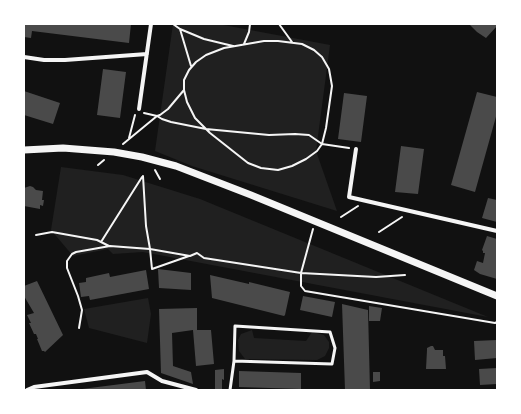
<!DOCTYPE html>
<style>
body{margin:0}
#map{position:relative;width:521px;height:414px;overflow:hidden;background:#111;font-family:"Asap Condensed",sans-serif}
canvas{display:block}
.frame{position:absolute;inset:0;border:25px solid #fff;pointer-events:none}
</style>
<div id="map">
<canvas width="521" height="414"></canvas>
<div class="frame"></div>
</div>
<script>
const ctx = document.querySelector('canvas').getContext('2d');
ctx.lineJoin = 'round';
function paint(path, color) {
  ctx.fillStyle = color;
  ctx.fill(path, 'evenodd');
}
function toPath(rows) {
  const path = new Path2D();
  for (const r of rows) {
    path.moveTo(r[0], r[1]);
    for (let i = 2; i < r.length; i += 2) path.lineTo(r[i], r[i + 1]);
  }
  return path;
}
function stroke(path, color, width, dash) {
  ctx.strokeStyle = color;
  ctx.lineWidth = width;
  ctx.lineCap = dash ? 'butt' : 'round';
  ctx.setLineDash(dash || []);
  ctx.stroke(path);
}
paint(toPath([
 [173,24,218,24,330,45,316,151,337,211,192,166,155,151],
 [61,167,123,175,200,199,488,317,143,252,113,254,108,249,73,256,51,230],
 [148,298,151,314,147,343,89,328,84,309],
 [252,330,254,338,306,341,312,332,324,335,329,342,329,348,325,356,317,360,245,359,239,351,238,340,241,334]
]), '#202020');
paint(toPath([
 [24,24,131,24,129,43,32,31,31,38,24,37],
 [469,24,497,24,497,26,486,38,477,32],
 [103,69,126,72,120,118,97,115],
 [24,91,60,103,53,124,24,115],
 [477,92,497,97,497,113,475,192,451,185],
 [344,93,367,96,361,142,338,139],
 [401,146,424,149,418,194,395,192],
 [30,186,33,187,36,190,43,191,42,200,44,200,43,206,40,205,40,209,24,206,24,188],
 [488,198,497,200,497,222,482,218],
 [487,236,497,239,497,279,480,274,474,270,477,261,483,263,485,253,483,253,483,251,482,250],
 [158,269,191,273,191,290,159,288],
 [146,270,149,289,90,300,89,296,81,297,79,283,86,282,86,278,109,273,110,277],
 [210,275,249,284,249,282,290,292,285,315,284,316,212,298],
 [37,281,63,335,45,352,44,351,42,351,37,339,38,339,36,334,34,334,29,323,31,323,27,315,34,313,24,296,24,286],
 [303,296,335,302,332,317,300,310],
 [342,304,368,310,370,390,345,390],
 [369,306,382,308,380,321,369,321],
 [197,308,197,330,211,330,214,364,196,366,193,330,172,333,173,366,191,372,193,384,161,373,159,309],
 [497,340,497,358,475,360,474,341],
 [431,346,433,346,435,350,443,350,443,356,445,356,446,369,426,369,427,350,427,348],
 [497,368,497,384,480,385,479,369],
 [224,369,224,380,222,379,222,390,215,390,215,370],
 [239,371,301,373,301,389,239,387],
 [373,372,380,372,380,381,373,382],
 [145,381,146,390,82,390,82,389]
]), '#4a4a4a');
stroke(toPath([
 [173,24,180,29,204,39,233,46],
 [279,24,292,42],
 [180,29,191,66],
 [264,41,278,41,302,44,314,50,322,57,329,69,332,86,326,128,322,144,317,151,306,159,292,166,278,170,261,168,248,163,210,133,195,118,187,102,184,90,184,80,189,70,196,62,206,55,224,48,264,41],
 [244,44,249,32,250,24],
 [144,113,157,116,160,115,168,109,184,90],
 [129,138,135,115],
 [123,144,157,116,162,119,171,122,206,129,269,135,295,134,309,135,322,144,349,148],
 [98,165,104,160],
 [155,170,160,179],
 [143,176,146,226,150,249,190,256,197,253,204,258,301,273,301,286,305,291,495,323,497,322],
 [341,217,358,206],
 [313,229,301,273,376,277,405,275],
 [379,232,402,217],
 [36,235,52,232,97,240,109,246],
 [101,242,142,177],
 [79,328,82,310,78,296,67,268,67,261,72,254,76,252,110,246,150,249,152,269,189,256]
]), '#f5f5f5', 2);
stroke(toPath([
 [230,390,234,361,235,326,330,332,335,348,332,364,234,361]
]), '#f5f5f5', 3);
stroke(toPath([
 [24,57,44,60,65,60,147,54],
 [139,109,151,24],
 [356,149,349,197,497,231],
 [27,390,34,387,147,372,162,381,196,390]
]), '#f5f5f5', 4);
stroke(toPath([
 [24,150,63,148,114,152,142,157,176,166,251,195,497,296]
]), '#f5f5f5', 7);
</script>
